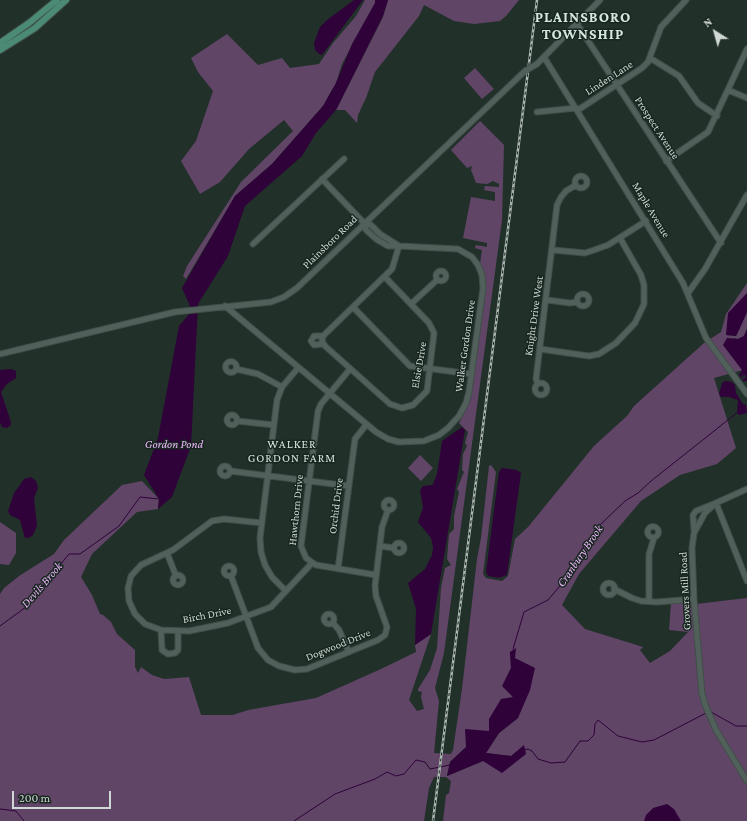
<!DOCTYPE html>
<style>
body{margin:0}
#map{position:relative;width:747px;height:821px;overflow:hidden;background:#22302a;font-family:"Crimson Pro",serif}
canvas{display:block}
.north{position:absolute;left:695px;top:12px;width:40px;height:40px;-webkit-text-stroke:3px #182620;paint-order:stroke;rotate:323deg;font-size:11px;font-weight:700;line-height:16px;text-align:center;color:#cfd8d4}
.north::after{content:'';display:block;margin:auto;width:14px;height:18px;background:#cfd8d4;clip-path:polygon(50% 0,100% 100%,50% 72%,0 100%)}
.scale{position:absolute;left:12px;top:791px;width:99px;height:18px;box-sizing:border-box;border:2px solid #cfd8d4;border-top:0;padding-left:5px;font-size:12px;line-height:14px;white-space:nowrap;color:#cfd8d4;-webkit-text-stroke:3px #182620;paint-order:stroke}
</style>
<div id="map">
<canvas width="747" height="821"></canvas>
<div class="north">N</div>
<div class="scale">200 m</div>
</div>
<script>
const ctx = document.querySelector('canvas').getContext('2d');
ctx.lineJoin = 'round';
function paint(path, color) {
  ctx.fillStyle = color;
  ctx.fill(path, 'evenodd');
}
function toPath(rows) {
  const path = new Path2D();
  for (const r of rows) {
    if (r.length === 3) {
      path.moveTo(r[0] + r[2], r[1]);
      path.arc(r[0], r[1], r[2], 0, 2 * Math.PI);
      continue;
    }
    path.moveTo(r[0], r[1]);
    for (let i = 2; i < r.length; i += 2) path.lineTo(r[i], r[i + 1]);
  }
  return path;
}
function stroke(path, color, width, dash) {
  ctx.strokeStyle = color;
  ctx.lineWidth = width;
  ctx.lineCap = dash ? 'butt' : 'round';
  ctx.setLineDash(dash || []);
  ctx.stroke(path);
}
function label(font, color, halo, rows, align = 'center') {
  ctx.font = font + ' "Crimson Pro",serif';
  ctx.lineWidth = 3;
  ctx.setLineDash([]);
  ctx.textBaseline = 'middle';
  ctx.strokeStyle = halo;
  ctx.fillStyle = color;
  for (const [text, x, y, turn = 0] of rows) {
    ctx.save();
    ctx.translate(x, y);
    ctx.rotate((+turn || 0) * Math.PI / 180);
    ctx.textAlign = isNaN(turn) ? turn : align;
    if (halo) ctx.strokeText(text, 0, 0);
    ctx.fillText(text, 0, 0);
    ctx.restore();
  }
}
paint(toPath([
 [365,0,375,0,375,3,342,64,336,83,323,106,272,164,235,196,186,279,183,276,187,266,241,182,293,131,284,120,249,149,220,182,200,194,181,161,196,141,213,91,198,72,191,58,227,34,258,65,282,58,290,68,319,64,333,43,356,16],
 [388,0,519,0,506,16,500,21,474,24,454,21,424,5,419,16,375,72,366,98,358,115,357,123,345,110,336,110,383,17],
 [475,68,494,89,482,99,464,78],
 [480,121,504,145,502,220,448,623,444,653,435,688,439,701,434,753,451,754,453,750,462,689,477,559,481,538,489,466,491,465,496,472,483,574,486,578,502,581,508,576,515,539,528,527,594,446,627,416,634,406,704,343,721,332,726,314,747,283,747,293,726,335,736,336,747,312,747,329,744,336,738,339,734,338,723,345,743,370,714,378,736,448,717,464,680,475,641,501,579,574,562,605,585,629,643,647,640,650,650,663,670,651,688,632,669,630,671,603,696,600,696,604,747,598,747,821,443,821,446,795,449,793,451,781,446,777,434,777,429,788,424,821,0,821,0,594,4,588,19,576,54,554,64,540,122,485,142,481,159,499,158,509,137,512,92,554,81,577,92,595,100,614,103,615,111,622,117,634,135,650,135,667,138,673,141,667,152,675,164,679,189,677,201,715,233,715,248,710,316,698,381,669,416,652,415,645,431,634,409,700,417,711,424,709,421,697,422,692,418,691,418,689,430,670,437,648,441,588,445,568,451,565,447,559,449,534,454,529,454,516,459,492,457,489,464,472,462,470,463,454,467,446,465,443,468,432,459,423,470,401,486,282,480,263,482,250,475,248,476,245,487,247,487,243,463,238,471,197,495,201,495,192,484,190,485,186,499,187,499,184,493,181,487,184,476,183,471,170,472,166,467,168,451,150],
 [510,652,515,658,518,718,499,733,486,753,511,756,483,761,447,776,450,762,466,747,489,731,513,697,503,686,511,668],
 [420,455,433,468,421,481,408,468],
 [0,522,16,533,16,553,9,565,0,564]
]), '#604567');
paint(toPath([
 [354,0,363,0,322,55,319,54,315,50,314,43,320,27,327,20],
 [375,0,388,0,383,16,336,110,316,133,302,156,245,206,228,256,198,304,191,446,172,497,158,509,159,499,144,475,158,438,179,326,190,313,190,306,182,288,235,196,272,164,323,106,336,83,352,44,375,3],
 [747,293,747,312,739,330,736,336,726,335,728,313],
 [747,329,747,381,743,381,742,380,746,377,744,374,740,377,739,375,742,370,723,345,727,338,738,339,744,336],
 [11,369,16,371,16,378,7,384,1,392,11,422,11,425,7,428,2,427,0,422,0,370],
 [725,381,732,382,735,385,736,393,743,404,746,405,747,413,739,415,737,412,738,400,729,397,721,397,719,394,722,383],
 [462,427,465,430,431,634,415,645,416,609,408,583,425,569,432,555,433,547,431,538,418,522,423,507,420,490,423,486,432,485,433,484,437,474,442,441],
 [502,468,517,470,521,473,507,575,499,578,488,576,486,572,499,472],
 [31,477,36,481,38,488,34,498,37,526,33,535,29,538,25,538,20,520,10,515,8,511,14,493,20,485,24,479],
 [516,648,515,658,535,668,530,690,518,718,499,733,486,753,511,756,524,745,526,754,502,773,483,761,447,776,450,762,466,747,465,729,489,731,489,719,501,699,513,697,502,686,511,668,510,652],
 [667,804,674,809,681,821,644,821,646,815,653,808]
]), '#2f0239');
stroke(toPath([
 [739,380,747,372],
 [0,626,26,607,69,554,80,554,119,526,140,497,159,499],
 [513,649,524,612,548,600,570,574,584,546,600,525,625,501,638,493,651,481,738,412],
 [711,712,736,726,747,726],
 [524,750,528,749,532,751,538,759,551,763,565,762,580,741,588,741,594,735,595,724,598,720,618,736,642,742,654,740,706,713],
 [0,809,16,811,24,821],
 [294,821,335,794,375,779,387,772,396,776,404,774,416,760,425,762,430,769,450,765]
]), '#2f0239', 1);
const minor = toPath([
 [577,24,721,243],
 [544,57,683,283,706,338,747,394],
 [650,58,679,76,698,103,717,116],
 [537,64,600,0],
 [728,90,747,98],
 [578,110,642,68,648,62,661,27,686,0],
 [537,112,576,108],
 [666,161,708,132,747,49],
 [581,182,6],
 [322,179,364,223,366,230,376,239,388,246,399,246,380,234,371,225,364,223],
 [253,244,344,159],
 [553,250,585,253,594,250,608,245,646,221],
 [441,276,5],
 [688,293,705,269,747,195],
 [583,300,6],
 [547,300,570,303,577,302],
 [411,304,437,280],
 [225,306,376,432,388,439,399,442,424,441,439,435,448,428,459,416,466,403,469,392,483,288,482,275,478,265,472,257,458,249,399,246,392,269,323,336,322,341,325,346,390,404,402,408,413,405,427,391,434,333,429,323,385,277],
 [353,307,410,366,471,374],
 [323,336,314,336,311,341,314,345,323,344],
 [540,349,589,356,599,354,616,343,635,323,644,304,644,285,641,275,620,238],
 [0,354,175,312,271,302,284,297,297,288,525,71],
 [231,367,5.5],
 [236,369,258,374,282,387],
 [350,369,321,404,318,411,301,546,306,558,316,565,376,575],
 [541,389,6],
 [538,384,536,379,557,205,561,197,566,191,576,185],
 [232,420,5],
 [237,421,274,425],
 [225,471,5],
 [230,471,349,486],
 [747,489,716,503,705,513,694,533,692,548,694,599,702,694,706,707,716,730,747,781],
 [389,505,5],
 [262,523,224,519,212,521,173,550,141,565,131,576,128,588,129,601,135,614,145,624,161,630,189,631,228,623,271,607,312,563],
 [653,532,5.5],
 [694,530,693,515,696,511,716,503,747,581],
 [399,548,5],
 [380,546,394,548],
 [167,553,176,576],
 [229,571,5],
 [338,569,355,439,366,425],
 [178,580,5],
 [231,576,258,648,268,660,279,666,295,670,307,669,378,640,385,635,387,627,376,596,375,586,382,527,388,510],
 [609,589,6],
 [614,589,632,598,641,601,657,602,694,599],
 [286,591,272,577,265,565,261,552,260,538,277,400,282,387,298,368],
 [649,601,649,554,654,538],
 [329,619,5],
 [333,623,339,630,349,652],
 [161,630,162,650,168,654,175,653,178,650,178,631]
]);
const major = toPath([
 [0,43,29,23,57,0],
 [0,50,35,28,66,0]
]);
stroke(minor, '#414e49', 7);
stroke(major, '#414e49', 8);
stroke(minor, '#51605a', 5);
stroke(major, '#4b8b75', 6);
const rail = toPath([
 [433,821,537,0]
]);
stroke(rail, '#acb6b2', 2.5);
stroke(rail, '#182620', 1, [3]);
const minorBridge = toPath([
 [525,71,537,64]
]);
stroke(minorBridge, '#414e49', 7, []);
stroke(minorBridge, '#51605a', 5);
label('11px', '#cfd8d4', '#182620', [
 ["Linden Lane",609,78,-33],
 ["Prospect Avenue",657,128,57],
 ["Maple Avenue",651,210,59],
 ["Plainsboro Road",330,242,-44],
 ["Knight Drive West",534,316,-82],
 ["Walker Gordon Drive",465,346,-82],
 ["Elsie Drive",419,365,-80],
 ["Orchid Drive",336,506,-83],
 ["Hawthorn Drive",296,510,-84],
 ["Grovers Mill Road",685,591,-93],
 ["Birch Drive",207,615,-11],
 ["Dogwood Drive",338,645,-22]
]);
label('italic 12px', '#ebb6f9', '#182620', [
 ["Gordon Pond",174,444],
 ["Cranbury Brook",580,556,-56],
 ["Devils Brook",42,585,-49]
]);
ctx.letterSpacing = '1px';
label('12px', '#d4e6de', '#182620', [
 ["WALKER",292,444],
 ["GORDON FARM",292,458]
]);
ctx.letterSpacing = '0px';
ctx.letterSpacing = '1px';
label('bold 15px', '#d4e6de', '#182620', [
 ["PLAINSBORO",583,17],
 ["TOWNSHIP",583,34]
]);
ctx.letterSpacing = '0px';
</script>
